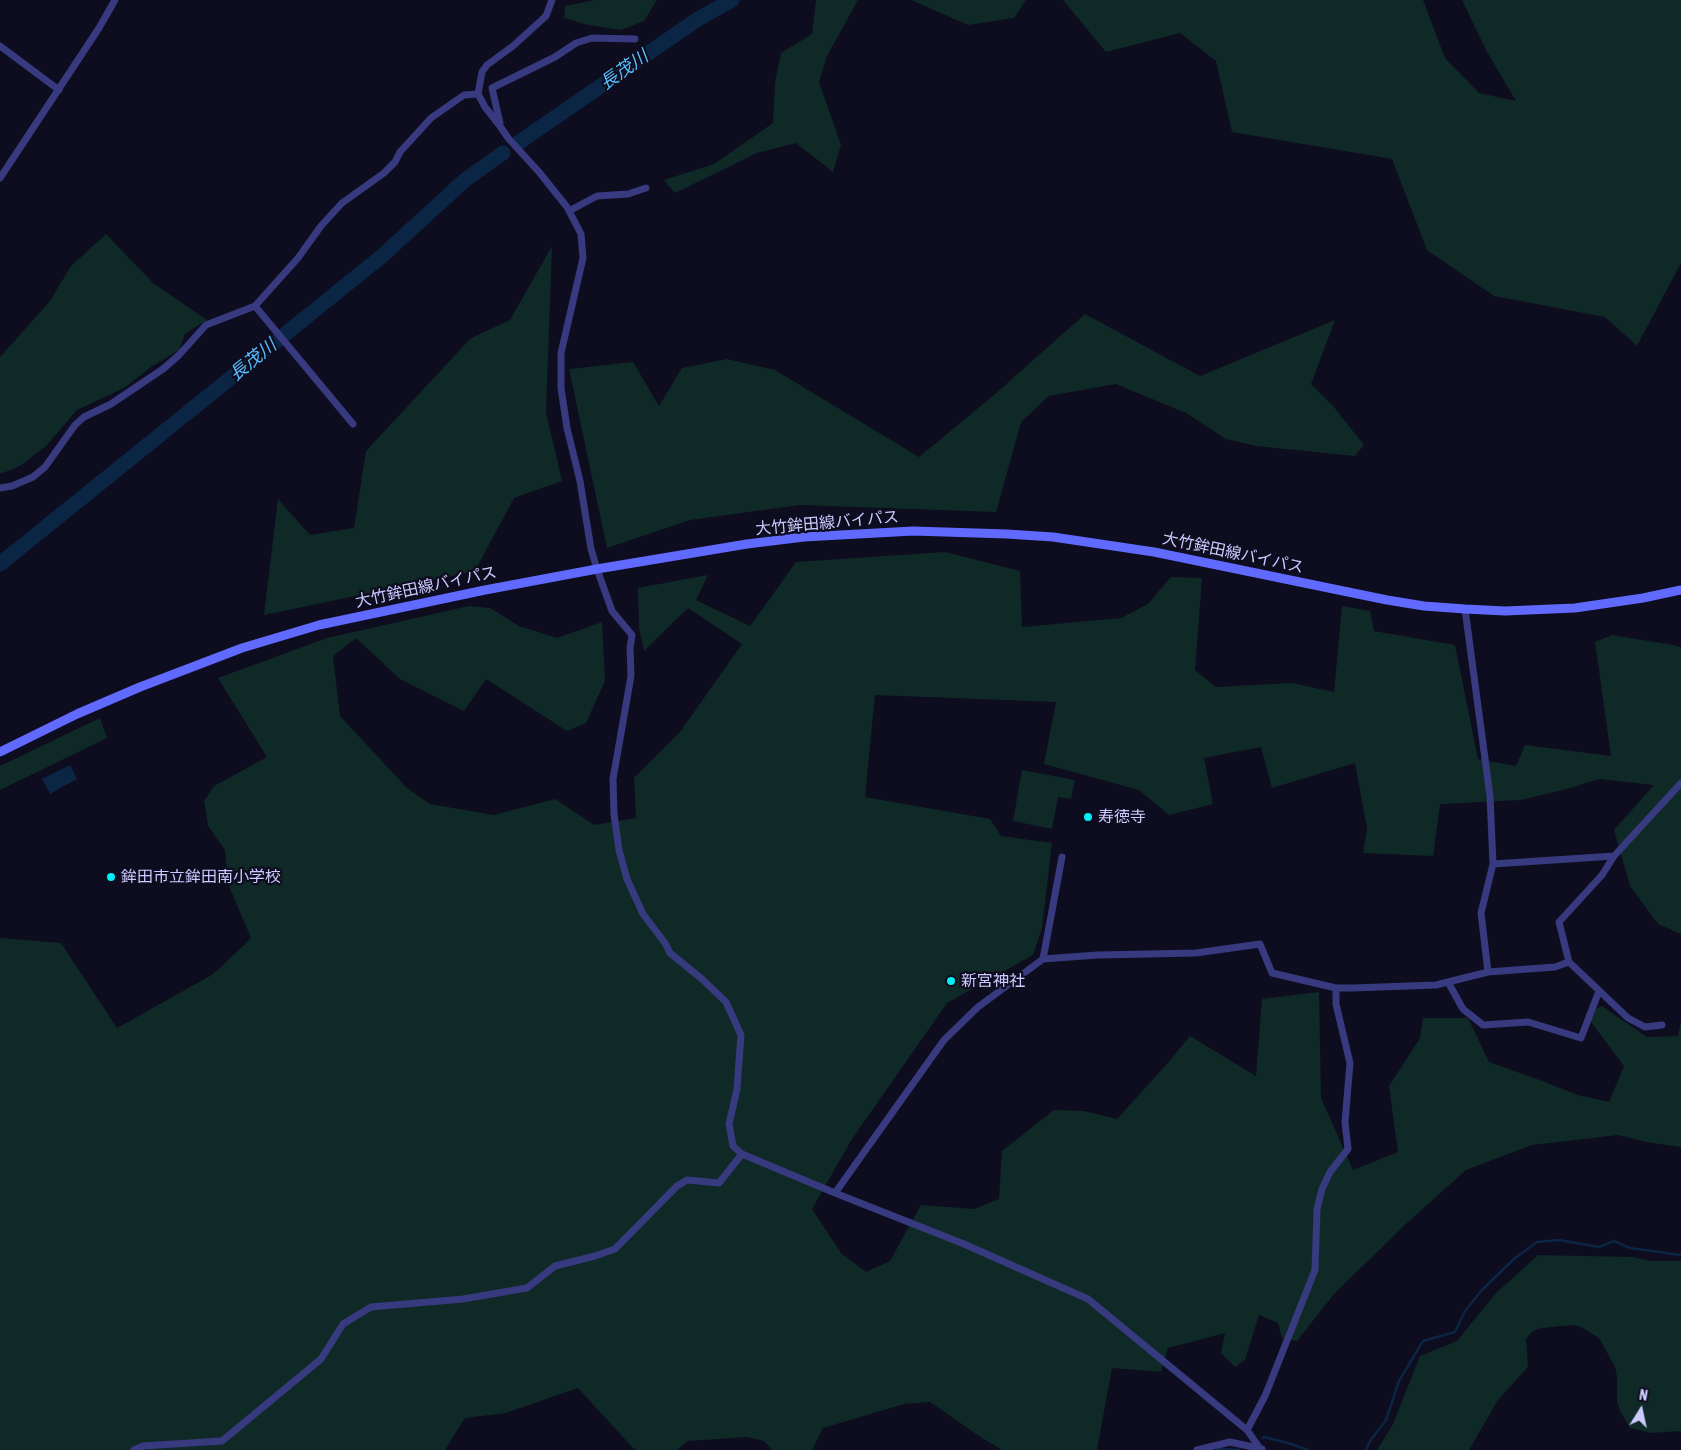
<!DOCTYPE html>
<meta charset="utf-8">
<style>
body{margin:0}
#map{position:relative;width:1681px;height:1450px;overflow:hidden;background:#0e0c1f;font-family:"Asap Condensed",sans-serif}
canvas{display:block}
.north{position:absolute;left:1616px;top:1385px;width:50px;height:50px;-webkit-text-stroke:4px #0e0c1f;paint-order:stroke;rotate:10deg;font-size:14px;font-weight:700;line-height:20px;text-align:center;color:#cccaff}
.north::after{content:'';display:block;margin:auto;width:18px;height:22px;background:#cccaff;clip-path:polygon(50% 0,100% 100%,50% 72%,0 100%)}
</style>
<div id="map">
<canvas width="1681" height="1450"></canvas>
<div class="north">N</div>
</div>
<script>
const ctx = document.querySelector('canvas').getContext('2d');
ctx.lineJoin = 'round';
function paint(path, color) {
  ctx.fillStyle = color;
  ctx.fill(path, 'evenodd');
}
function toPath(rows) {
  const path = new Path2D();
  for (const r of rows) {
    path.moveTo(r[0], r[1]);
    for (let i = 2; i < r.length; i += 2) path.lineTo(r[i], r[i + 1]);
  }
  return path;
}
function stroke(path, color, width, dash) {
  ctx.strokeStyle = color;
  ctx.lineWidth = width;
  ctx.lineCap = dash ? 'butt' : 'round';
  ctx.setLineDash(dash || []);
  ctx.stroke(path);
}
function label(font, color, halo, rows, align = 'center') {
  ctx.font = font + ' "Asap Condensed","Noto Sans JP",sans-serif';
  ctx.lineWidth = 4.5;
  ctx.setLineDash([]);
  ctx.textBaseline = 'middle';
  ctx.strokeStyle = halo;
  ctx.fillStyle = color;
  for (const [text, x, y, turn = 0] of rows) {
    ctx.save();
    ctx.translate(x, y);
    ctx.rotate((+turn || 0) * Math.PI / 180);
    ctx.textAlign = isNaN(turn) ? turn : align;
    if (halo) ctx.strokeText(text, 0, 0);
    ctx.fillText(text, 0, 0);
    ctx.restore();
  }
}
paint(toPath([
 [595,0,657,0,644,21,621,30,588,25,564,18,565,6],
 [816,0,858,0,827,56,819,82,841,145,833,172,796,143,757,153,675,193,664,180,714,164,773,123,775,83,781,53,812,34],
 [911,0,1026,0,1014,18,968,25],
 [1063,0,1423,0,1445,58,1479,93,1516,101,1487,52,1462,0,1681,0,1681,263,1637,346,1605,317,1494,296,1427,250,1392,159,1232,132,1216,61,1180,33,1106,52],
 [106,234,153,283,207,320,185,334,179,350,151,367,124,388,77,410,46,446,20,466,0,474,0,357,50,301,71,266],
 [552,246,546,412,562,481,514,498,475,571,264,615,278,499,310,535,354,528,366,451,471,338,510,320],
 [1085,314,1200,376,1335,320,1311,384,1333,406,1364,445,1355,456,1256,446,1226,439,1186,413,1116,384,1049,396,1021,422,996,512,800,505,690,520,607,548,569,369,633,362,659,406,682,368,727,359,775,370,919,457,995,394],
 [945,552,1020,571,1022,627,1121,618,1148,604,1171,577,1202,578,1195,670,1216,687,1292,683,1334,692,1342,606,1370,611,1374,631,1455,645,1478,759,1516,766,1525,745,1611,756,1595,642,1612,635,1673,645,1681,647,1681,934,1658,924,1630,886,1614,830,1654,785,1599,779,1567,789,1521,800,1440,804,1433,856,1363,853,1367,828,1355,763,1272,788,1261,747,1204,758,1213,804,1169,815,1139,790,1044,764,1056,702,875,695,865,797,990,819,1001,836,1052,843,1042,928,1033,955,947,1003,852,1139,812,1209,841,1253,866,1272,890,1261,921,1205,974,1209,999,1199,1002,1151,1054,1110,1084,1111,1117,1119,1166,1065,1190,1036,1256,1076,1262,999,1319,992,1321,1098,1353,1170,1398,1152,1389,1086,1420,1038,1423,1018,1468,1018,1489,1062,1537,1079,1578,1095,1609,1102,1624,1066,1585,1014,1602,1006,1647,1037,1678,1036,1681,1021,1681,1147,1646,1142,1618,1135,1532,1145,1466,1170,1407,1223,1334,1294,1297,1341,1282,1338,1278,1323,1259,1315,1245,1360,1235,1367,1221,1353,1225,1333,1168,1348,1161,1372,1112,1368,1097,1450,1002,1450,982,1438,930,1402,904,1404,823,1428,812,1450,772,1450,764,1441,747,1437,688,1441,677,1450,638,1450,633,1448,578,1388,506,1413,465,1418,445,1450,0,1450,0,938,61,943,117,1028,210,976,218,970,251,938,229,886,225,850,208,826,204,801,214,786,267,757,218,678,327,638,469,606,490,608,519,626,557,638,602,622,605,681,586,723,567,731,486,679,464,711,400,679,356,638,333,656,340,716,407,788,430,804,494,815,555,799,594,825,636,818,634,778,680,732,742,644,688,608,644,651,639,628,638,588,708,575,696,600,750,626,796,562],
 [100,718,107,738,0,790,0,766],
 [1022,770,1075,780,1071,799,1058,797,1052,829,1013,821],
 [1538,1255,1634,1257,1650,1261,1681,1261,1681,1431,1650,1433,1630,1428,1620,1411,1617,1401,1617,1377,1615,1367,1599,1338,1581,1327,1571,1325,1542,1328,1533,1331,1526,1339,1528,1367,1498,1400,1469,1450,1377,1450,1393,1424,1420,1356,1457,1341,1495,1294]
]), '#0f2926');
paint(toPath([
 [70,765,77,779,50,794,42,779]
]), '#0b2544');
stroke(toPath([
 [1263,1438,1264,1437,1288,1443,1308,1450],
 [1217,1450,1220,1449,1240,1450],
 [1366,1450,1370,1441,1386,1420,1399,1381,1423,1341,1455,1332,1465,1311,1482,1290,1515,1258,1537,1242,1559,1240,1599,1247,1614,1241,1630,1248,1681,1255]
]), '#0b2544', 2.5);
stroke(toPath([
 [518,143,698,19,732,0],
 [0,564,382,256,465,180,503,153]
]), '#0b2544', 15);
stroke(toPath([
 [552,0,546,16,513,46,487,65,482,72,478,94,485,107,500,126,508,138,539,172,567,207,581,234,583,258,561,353,561,388,567,428,580,481,591,549,597,569,612,611,632,635,630,648,631,676,613,779,614,814,619,850,627,879,643,914,665,943,670,953,702,979,726,1002,741,1035,737,1089,729,1124,733,1146,742,1154,835,1193,964,1244,1088,1299,1247,1430,1261,1450],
 [0,46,59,90],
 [500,123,492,88,555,57,576,43,592,38,635,39],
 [0,178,99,28,115,0],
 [569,211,597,196,628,194,646,188],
 [255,306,353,424],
 [0,488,12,486,33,477,45,467,75,425,84,417,111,404,163,369,179,355,206,325,255,306,298,258,321,226,342,203,384,173,395,162,400,152,431,118,464,95,478,94],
 [1465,609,1490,796,1493,864,1481,913,1488,972],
 [1493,864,1614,856],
 [1043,959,1062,857],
 [1448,982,1463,1009,1483,1025,1528,1022,1581,1038,1599,991],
 [1662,1025,1645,1027,1628,1018,1569,962,1559,922,1602,875,1614,856,1681,783],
 [835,1193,944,1040,978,1007,1043,959,1098,955,1196,953,1260,944,1272,973,1336,988,1353,988,1436,985,1488,972,1555,967,1569,962],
 [1247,1430,1265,1396,1315,1270,1317,1209,1322,1189,1330,1172,1348,1149,1345,1122,1350,1063,1336,1004,1336,988],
 [134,1450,143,1446,222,1441,321,1359,343,1324,371,1307,463,1299,527,1288,555,1266,595,1256,615,1249,677,1186,687,1180,719,1183,742,1154],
 [1197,1450,1230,1442,1262,1449]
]), '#373a7f', 7);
stroke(toPath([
 [0,752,77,714,140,687,242,648,319,625,485,590,597,569,747,544,804,537,913,531,1007,534,1053,537,1154,552,1387,600,1424,606,1465,609,1505,611,1575,608,1643,598,1681,590]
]), '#616aff', 9);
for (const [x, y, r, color] of [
 [1088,817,5,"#00f0f5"],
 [111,877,5,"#00f0f5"],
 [951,981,5,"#00f0f5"]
]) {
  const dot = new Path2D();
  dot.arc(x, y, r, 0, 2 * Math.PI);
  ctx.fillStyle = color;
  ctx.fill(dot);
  stroke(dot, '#0e0c1f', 2);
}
label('16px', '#cccaff', '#0e0c1f', [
 ["大竹鉾田線バイパス",827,523,-5],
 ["大竹鉾田線バイパス",1233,553,12],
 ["大竹鉾田線バイパス",426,587,-12]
]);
label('16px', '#cccaff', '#0e0c1f', [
 ["寿徳寺",1098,817],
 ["鉾田市立鉾田南小学校",121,877],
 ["新宮神社",961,981]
], 'left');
label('italic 18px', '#58bfff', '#0e0c1f', [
 ["長茂川",624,70,-35],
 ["長茂川",253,360,-39]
]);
</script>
